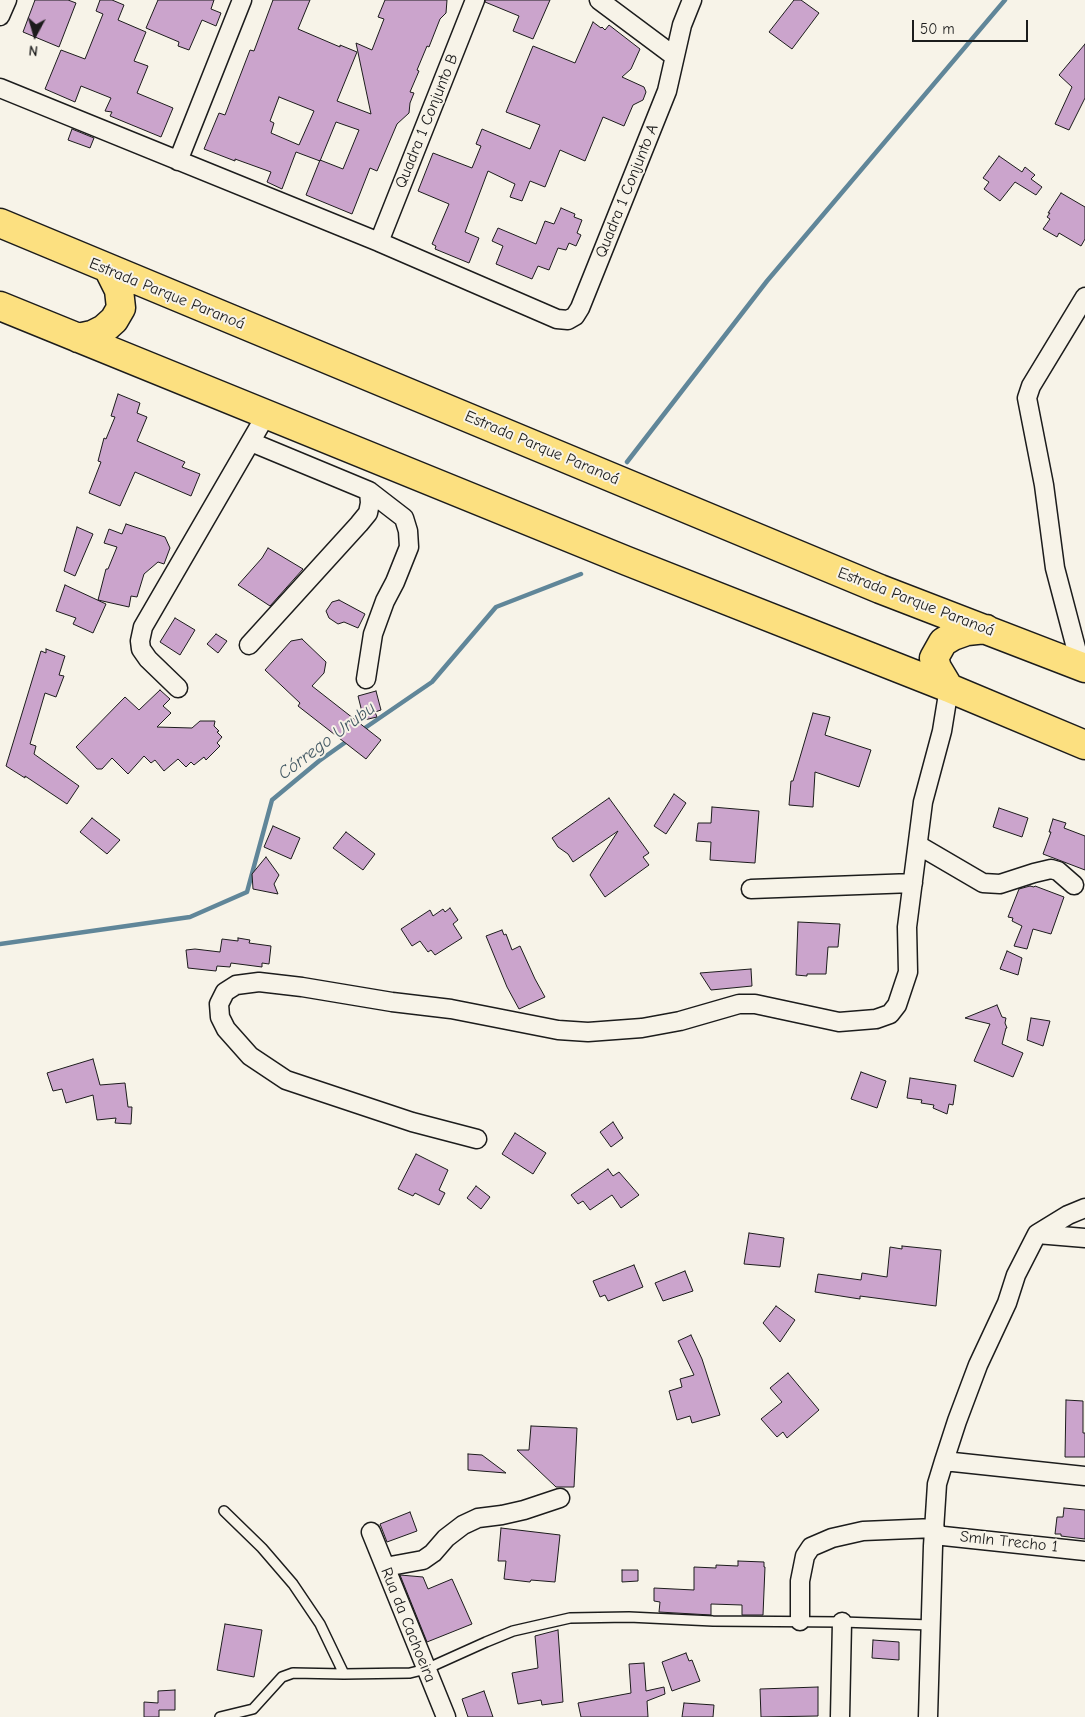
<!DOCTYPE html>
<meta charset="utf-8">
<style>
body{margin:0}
#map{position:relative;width:1085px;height:1717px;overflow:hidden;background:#f7f3e8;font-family:"Comic Neue",sans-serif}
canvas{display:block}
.north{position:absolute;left:10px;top:10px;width:50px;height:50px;-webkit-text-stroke:4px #f7f3e8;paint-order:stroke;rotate:186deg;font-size:14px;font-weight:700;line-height:20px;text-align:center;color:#1c1c1c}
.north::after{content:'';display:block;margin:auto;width:18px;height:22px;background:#1c1c1c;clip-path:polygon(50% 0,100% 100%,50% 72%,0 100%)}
.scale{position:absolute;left:912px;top:20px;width:116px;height:22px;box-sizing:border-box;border:2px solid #1c1c1c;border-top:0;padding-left:6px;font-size:15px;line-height:18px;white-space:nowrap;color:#1c1c1c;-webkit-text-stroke:4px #f7f3e8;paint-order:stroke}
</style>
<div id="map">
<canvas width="1085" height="1717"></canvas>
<div class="north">N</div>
<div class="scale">50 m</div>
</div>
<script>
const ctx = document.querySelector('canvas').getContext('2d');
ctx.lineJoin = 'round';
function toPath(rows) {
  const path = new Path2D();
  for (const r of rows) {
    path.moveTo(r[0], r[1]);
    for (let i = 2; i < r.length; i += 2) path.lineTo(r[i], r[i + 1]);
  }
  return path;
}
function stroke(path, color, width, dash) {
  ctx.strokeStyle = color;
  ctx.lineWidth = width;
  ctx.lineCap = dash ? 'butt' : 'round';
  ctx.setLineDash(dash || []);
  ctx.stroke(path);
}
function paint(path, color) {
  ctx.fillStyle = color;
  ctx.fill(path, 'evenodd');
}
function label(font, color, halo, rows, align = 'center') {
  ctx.font = font + ' "Comic Neue",sans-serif';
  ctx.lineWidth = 4;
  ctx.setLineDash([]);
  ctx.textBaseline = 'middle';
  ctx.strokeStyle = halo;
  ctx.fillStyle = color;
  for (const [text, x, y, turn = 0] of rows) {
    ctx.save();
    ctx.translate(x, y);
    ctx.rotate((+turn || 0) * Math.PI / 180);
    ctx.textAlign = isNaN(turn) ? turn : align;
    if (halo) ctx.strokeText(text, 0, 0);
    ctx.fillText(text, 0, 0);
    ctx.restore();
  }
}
stroke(toPath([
 [627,462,767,281,1005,0],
 [362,730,432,682,496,607,581,574],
 [0,944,190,917,247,892,272,800,319,761,350,739]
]), '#608699', 4.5);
const building = toPath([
 [35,0,68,0,76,3,59,47,23,32,35,0],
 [100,0,112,0,124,5,118,20,146,32,134,61,148,66,137,93,173,108,161,137,110,116,112,112,105,111,111,98,81,86,75,102,45,89,61,50,85,59,103,14,96,11,100,0],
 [158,0,214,0,211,9,221,13,216,26,202,20,189,50,178,46,179,42,146,28,158,0],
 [273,0,310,0,298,29,340,47,340,45,357,52,337,101,371,114,356,43,372,50,384,19,378,17,385,0,447,0,446,13,440,19,429,47,427,46,417,70,419,71,410,92,414,93,410,103,409,113,397,124,377,171,370,168,352,214,306,195,320,160,343,169,359,130,336,122,320,161,296,152,282,189,267,182,271,172,235,159,235,161,204,149,219,113,225,115,250,50,254,51,273,0],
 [279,97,314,111,299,145,271,133,274,123,270,121,279,97],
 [485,0,550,0,533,39,513,31,519,16,485,2,485,0],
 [794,0,801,0,819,13,792,49,769,32,794,0],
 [593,22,601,28,602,27,605,30,609,25,640,49,631,69,622,77,644,87,646,92,643,100,633,105,624,126,603,117,585,161,560,150,545,187,530,181,522,201,510,197,515,184,488,171,465,232,479,238,469,263,435,249,436,246,432,244,449,204,418,191,433,153,472,168,481,146,476,144,482,129,530,149,540,125,506,112,533,46,575,63,593,22],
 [1085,44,1085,98,1069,130,1055,124,1072,87,1059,75,1085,44],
 [72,129,94,138,90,148,68,140,72,129],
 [999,156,1022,172,1025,167,1035,175,1031,179,1042,187,1036,195,1015,182,1000,201,984,189,989,182,983,178,999,156],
 [1061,193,1085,207,1085,239,1081,246,1059,233,1057,237,1043,229,1050,219,1047,217,1050,213,1048,213,1061,193],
 [561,208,575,214,574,217,582,220,577,233,581,235,576,246,569,243,566,250,558,248,549,270,538,266,532,279,496,264,503,246,492,241,498,228,536,244,545,221,554,224,561,208],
 [118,394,140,403,137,413,147,417,137,441,185,462,182,467,200,474,191,496,135,472,120,506,89,493,101,462,98,461,104,438,106,439,115,417,111,416,118,394],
 [126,524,165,537,170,548,164,564,158,562,144,574,137,597,131,596,129,607,98,600,106,569,108,569,117,547,104,543,109,529,122,534,126,524],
 [77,527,93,534,75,576,64,571,77,527],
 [268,548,303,569,270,606,238,585,262,558,268,548],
 [65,585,106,604,93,633,73,624,76,618,56,611,65,585],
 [339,600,365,614,358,628,344,622,338,624,329,618,326,611,332,602,339,600],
 [175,618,195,630,180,655,160,642,175,618],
 [216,634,227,641,218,653,207,644,216,634],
 [302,639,326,662,324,673,312,686,381,740,366,759,298,706,300,703,265,670,291,641,302,639],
 [46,649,65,656,59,675,64,676,56,697,45,693,30,744,36,746,34,754,79,786,67,804,25,776,25,778,6,766,41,651,46,653,46,649],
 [160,690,170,699,163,706,171,713,157,727,192,728,200,721,215,721,214,726,219,731,217,732,222,737,217,743,220,746,206,760,204,757,194,765,191,762,186,767,178,759,164,771,155,760,151,763,144,756,128,774,112,758,102,769,97,769,76,747,125,697,139,710,160,690],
 [376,691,381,710,375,712,377,717,364,720,358,696,376,691],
 [813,713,830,717,825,735,871,750,859,787,815,772,813,807,789,805,791,781,793,781,813,713],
 [674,794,686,803,666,834,654,826,674,794],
 [609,798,649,853,643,857,649,865,605,897,590,875,618,831,573,862,568,854,558,847,552,838,609,798],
 [712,807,759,811,755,863,710,860,711,842,696,841,698,823,711,823,712,807],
 [999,808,1028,818,1022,837,993,827,999,808],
 [92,818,120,840,107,854,80,832,92,818],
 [1053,819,1066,823,1064,828,1085,836,1085,870,1043,854,1051,832,1049,832,1053,819],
 [273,826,300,838,291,859,264,847,273,826],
 [346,832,375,854,363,870,333,848,346,832],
 [266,857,279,875,274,884,278,894,253,889,252,874,266,857],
 [1030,886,1034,887,1035,886,1064,897,1051,934,1033,929,1027,949,1014,946,1022,926,1012,921,1013,918,1008,917,1019,889,1030,886],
 [450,908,458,920,453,924,462,938,435,955,431,950,428,952,420,941,412,946,401,929,430,910,433,916,443,909,445,912,450,908],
 [798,922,840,924,838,947,828,947,826,974,807,974,807,976,796,975,798,922],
 [502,930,504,935,506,934,512,950,520,946,535,979,545,997,519,1009,507,987,486,936,502,930],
 [238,938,250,940,249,943,271,946,269,964,262,963,262,967,231,963,230,967,217,966,216,971,188,968,186,950,195,949,220,952,222,939,238,941,238,938],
 [1007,951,1022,958,1018,975,1000,969,1007,951],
 [751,969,752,986,711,990,700,973,751,969],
 [997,1005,1002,1017,1006,1018,1005,1023,1007,1028,1006,1028,1002,1044,1023,1053,1013,1077,974,1061,990,1024,965,1018,997,1005],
 [1031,1018,1050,1021,1043,1046,1027,1040,1031,1018],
 [93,1059,100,1085,125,1083,128,1107,132,1107,131,1124,115,1123,116,1118,97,1120,93,1095,66,1103,62,1089,53,1091,47,1073,93,1059],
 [861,1072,886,1081,877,1108,851,1099,861,1072],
 [910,1078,956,1085,953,1105,949,1104,947,1114,933,1108,934,1105,921,1103,922,1100,907,1098,910,1078],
 [613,1122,623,1138,611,1147,600,1132,613,1122],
 [515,1133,546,1153,533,1174,502,1154,515,1133],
 [416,1154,448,1170,439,1190,445,1193,439,1205,415,1193,413,1196,398,1189,416,1154],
 [608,1169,613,1176,619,1172,639,1195,621,1208,612,1195,590,1210,583,1201,578,1204,571,1195,608,1169],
 [476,1186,490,1197,481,1209,467,1198,476,1186],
 [749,1233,784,1238,780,1267,744,1264,749,1233],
 [902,1246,941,1250,936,1306,860,1296,860,1299,815,1292,818,1274,861,1280,862,1273,887,1277,890,1247,902,1249,902,1246],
 [634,1265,643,1287,608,1301,605,1295,600,1297,593,1281,634,1265],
 [685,1271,693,1291,663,1301,655,1283,685,1271],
 [776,1306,795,1320,780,1342,763,1323,776,1306],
 [691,1335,702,1359,720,1415,692,1423,690,1416,677,1420,669,1391,682,1387,680,1379,694,1375,678,1341,691,1335],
 [788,1373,819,1410,787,1438,783,1432,777,1437,761,1419,782,1402,770,1388,788,1373],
 [1066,1400,1083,1401,1083,1433,1085,1433,1085,1457,1065,1457,1066,1400],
 [531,1426,577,1428,574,1487,556,1487,517,1450,529,1450,531,1426],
 [468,1454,482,1455,506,1473,468,1470,468,1454],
 [1064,1508,1085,1510,1085,1539,1061,1536,1061,1534,1055,1534,1057,1517,1063,1517,1064,1508],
 [410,1512,417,1531,387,1542,380,1524,410,1512],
 [501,1528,560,1535,555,1582,531,1580,530,1582,504,1579,506,1561,498,1561,501,1528],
 [738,1561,764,1562,764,1567,765,1567,763,1615,742,1615,742,1605,711,1604,711,1615,659,1612,660,1602,654,1601,654,1588,694,1590,694,1567,716,1568,716,1565,738,1566,738,1561],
 [622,1570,638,1570,638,1581,622,1582,622,1570],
 [400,1575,423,1577,428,1589,452,1579,472,1624,427,1642,400,1575],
 [225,1624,262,1630,254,1677,217,1670,225,1624],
 [558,1630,563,1702,542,1705,541,1700,518,1704,512,1673,538,1668,535,1636,558,1630],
 [873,1640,899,1642,899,1660,872,1658,873,1640],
 [686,1653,689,1661,692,1660,700,1681,672,1691,662,1662,686,1653],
 [644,1663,646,1691,664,1687,665,1694,647,1701,648,1717,581,1717,578,1703,631,1693,629,1664,644,1663],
 [818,1687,818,1716,761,1717,760,1689,818,1687],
 [175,1690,175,1710,159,1710,159,1717,144,1717,144,1702,158,1703,158,1691,175,1690],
 [484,1691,493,1717,468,1717,462,1699,484,1691],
 [684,1703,714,1705,713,1717,682,1717,684,1703]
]);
paint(building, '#cba4cc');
stroke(building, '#1c1c1c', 1);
const service = toPath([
 [224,1511,262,1548,293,1584,320,1624,344,1674],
 [220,1717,253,1709,282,1677,293,1673,344,1674,410,1673,426,1669,486,1642,513,1631,570,1618,629,1617,713,1621,842,1622,930,1625]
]);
const minor = toPath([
 [599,0,674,56],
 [0,16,7,0],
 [0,88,379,242,557,319,568,320,575,316,580,308,667,91,682,25,692,0],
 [178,161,242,0],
 [379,242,475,0],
 [249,645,359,524,368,513,370,503,369,491,251,442],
 [1081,667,1055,568,1044,485,1027,398,1031,386,1085,297],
 [366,679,373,634,385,601,395,582,409,547,408,531,404,518,369,491],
 [178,688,148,659,141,649,140,641,143,627,266,415],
 [918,845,983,883,1000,884,1034,873,1051,869,1058,871,1074,885],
 [751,889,913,883],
 [477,1139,412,1122,286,1080,250,1056,226,1029,220,1017,219,1004,225,992,236,985,259,982,302,987,392,1002,451,1009,558,1030,588,1032,642,1028,680,1021,739,1004,755,1004,839,1022,876,1019,890,1014,897,1005,908,972,907,927,923,802,942,731,949,688],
 [1037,1234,1085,1238],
 [944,1461,1085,1476],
 [371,1532,446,1717],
 [934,1535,1085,1551],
 [385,1567,423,1560,433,1553,446,1538,463,1525,478,1518,502,1515,524,1510,560,1498],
 [800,1621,800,1581,805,1556,811,1547,832,1538,863,1531,935,1528],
 [840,1717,842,1622],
 [928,1717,933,1546,937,1484,944,1461,957,1421,978,1365,1007,1303,1016,1275,1037,1234,1068,1215,1085,1208]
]);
const primary = toPath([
 [0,223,880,589,1085,668],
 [0,306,627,561,949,688,1085,745],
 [78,338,92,335,104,329,114,320,121,308,119,290,109,270],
 [949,688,937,668,934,658,943,642,953,636,967,631,986,629]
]);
stroke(service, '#1c1c1c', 12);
stroke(minor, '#1c1c1c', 21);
stroke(primary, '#1c1c1c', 31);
stroke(service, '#f7f3e8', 9);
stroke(minor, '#f7f3e8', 18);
stroke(primary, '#fce080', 28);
label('16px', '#1c1c1c', '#f7f3e8', [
 ["Quadra 1 Conjunto B",427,121,-68],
 ["Quadra 1 Conjunto A",627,191,-68],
 ["Estrada Parque Paranoá",167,294,22],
 ["Estrada Parque Paranoá",542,448,23],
 ["Estrada Parque Paranoá",916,602,21],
 ["Smln Trecho 1",1009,1542,6],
 ["Rua da Cachoeira",408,1625,68]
]);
label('italic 18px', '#445a65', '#f7f3e8', [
 ["Córrego Urubu",327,741,-37]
]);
</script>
